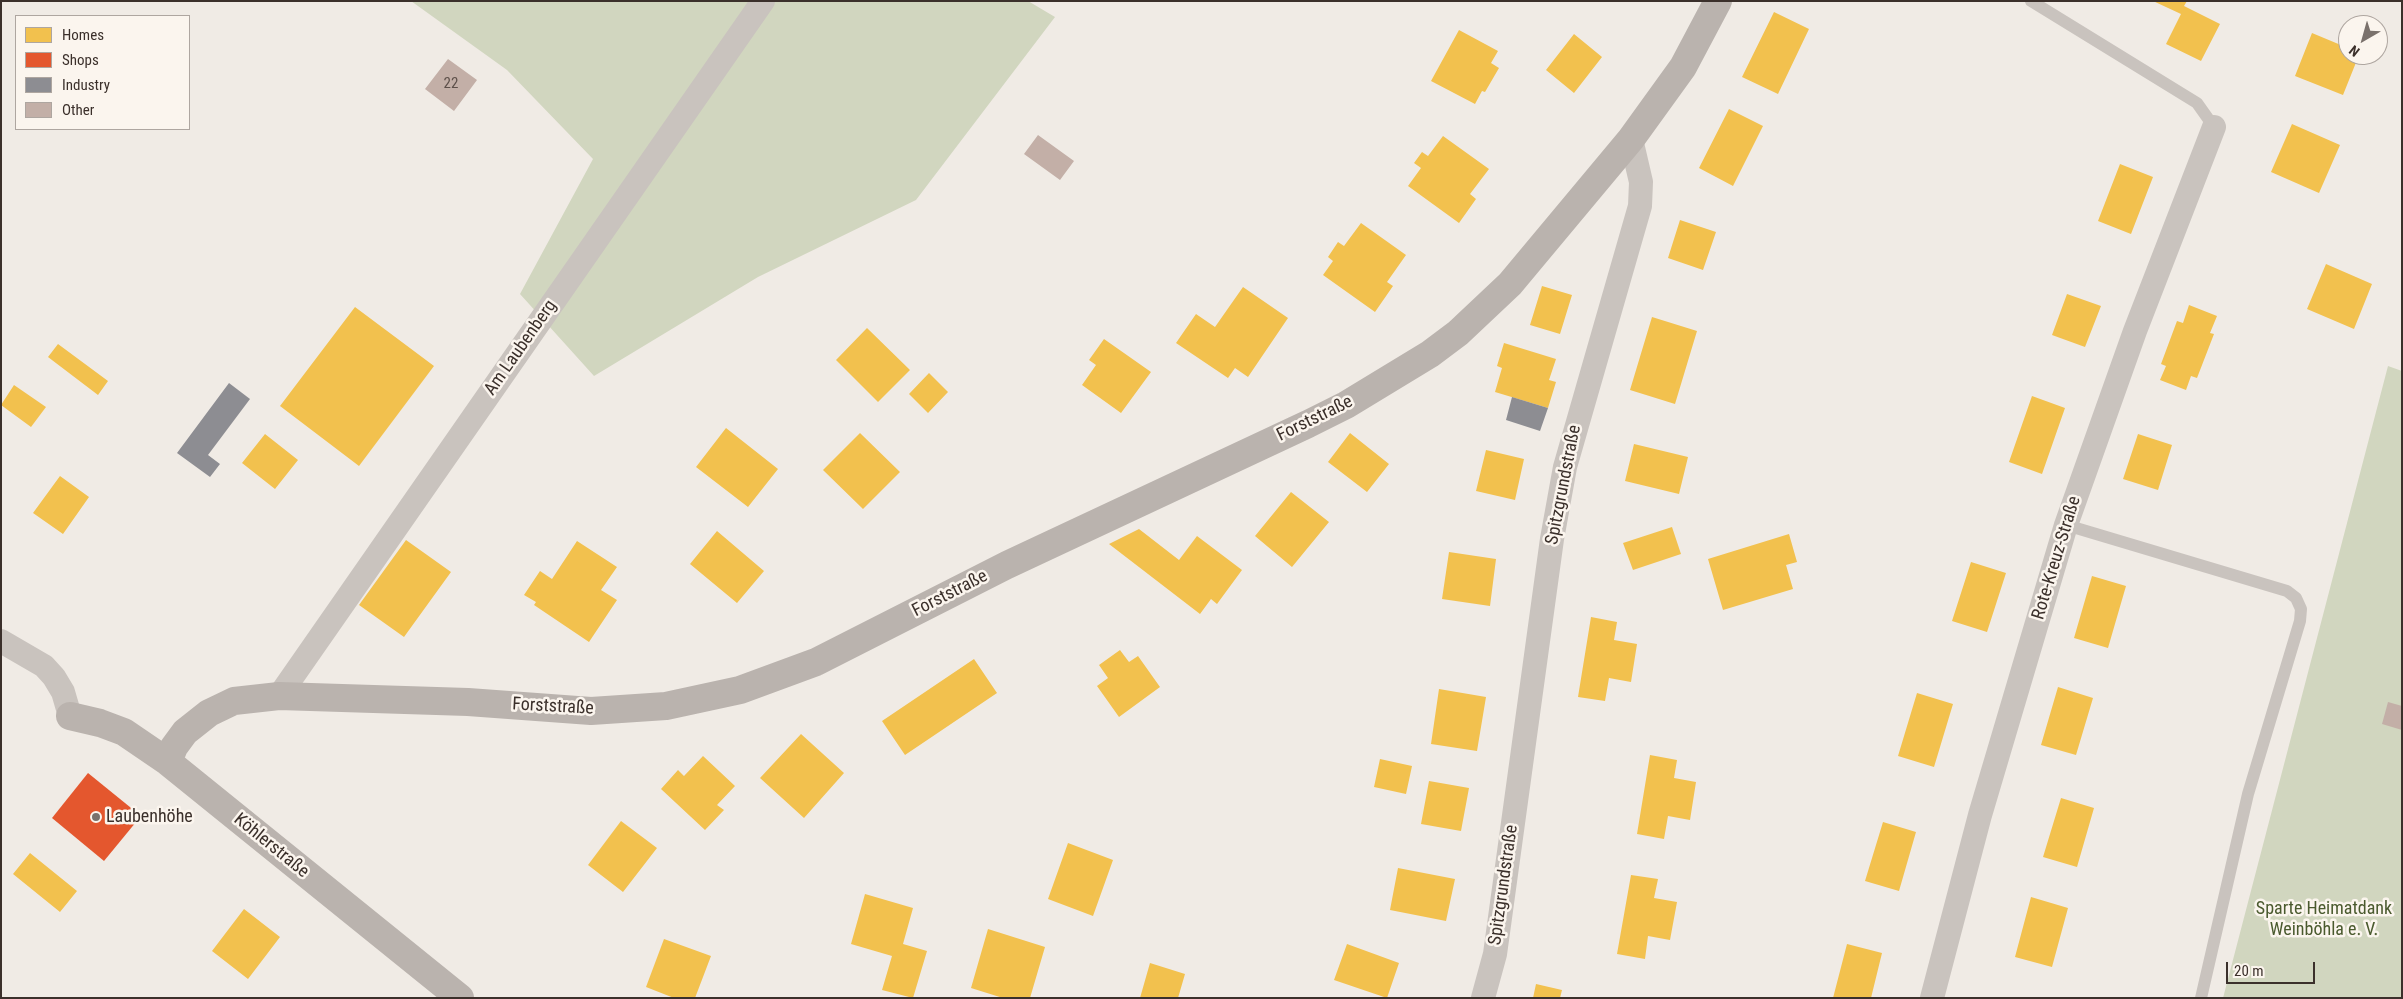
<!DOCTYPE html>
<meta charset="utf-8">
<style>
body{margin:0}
#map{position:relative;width:2403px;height:999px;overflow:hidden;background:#f0ebe5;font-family:"Roboto Condensed",sans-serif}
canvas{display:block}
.frame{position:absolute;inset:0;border:2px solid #3b302b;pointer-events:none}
.legend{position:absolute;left:15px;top:15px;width:175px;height:115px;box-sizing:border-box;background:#fbf5ee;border:1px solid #aea6a0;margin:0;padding:6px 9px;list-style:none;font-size:15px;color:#3b302b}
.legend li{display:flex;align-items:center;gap:10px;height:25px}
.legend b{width:25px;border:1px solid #aea6a0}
.north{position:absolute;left:2338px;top:15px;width:50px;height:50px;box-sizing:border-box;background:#fbf5ee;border:1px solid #aea6a0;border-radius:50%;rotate:218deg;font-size:14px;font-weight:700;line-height:20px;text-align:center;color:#3b302b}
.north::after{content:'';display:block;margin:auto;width:18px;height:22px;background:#7a716c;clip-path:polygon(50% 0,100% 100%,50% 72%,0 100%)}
.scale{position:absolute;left:2226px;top:962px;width:89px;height:22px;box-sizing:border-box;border:2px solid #3b302b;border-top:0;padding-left:6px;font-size:15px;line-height:18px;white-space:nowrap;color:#3b302b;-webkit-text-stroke:4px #fbf5ee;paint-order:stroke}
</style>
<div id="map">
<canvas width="2403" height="999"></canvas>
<div class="frame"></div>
<ul class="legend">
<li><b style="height:14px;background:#f2c14e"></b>Homes</li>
<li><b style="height:14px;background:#e4572e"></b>Shops</li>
<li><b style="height:14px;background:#8d8d92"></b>Industry</li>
<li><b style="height:14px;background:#c3afa7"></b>Other</li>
</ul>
<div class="north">N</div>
<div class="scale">20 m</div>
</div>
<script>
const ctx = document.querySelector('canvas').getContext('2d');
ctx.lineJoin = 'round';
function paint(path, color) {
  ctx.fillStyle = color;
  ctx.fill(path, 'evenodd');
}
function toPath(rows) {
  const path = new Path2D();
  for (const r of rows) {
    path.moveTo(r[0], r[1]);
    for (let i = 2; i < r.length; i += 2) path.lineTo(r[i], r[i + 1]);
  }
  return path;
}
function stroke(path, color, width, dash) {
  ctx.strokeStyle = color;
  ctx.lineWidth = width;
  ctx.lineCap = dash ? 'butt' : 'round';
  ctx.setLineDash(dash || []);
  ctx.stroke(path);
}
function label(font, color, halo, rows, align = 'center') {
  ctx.font = font + ' "Roboto Condensed",sans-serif';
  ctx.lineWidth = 5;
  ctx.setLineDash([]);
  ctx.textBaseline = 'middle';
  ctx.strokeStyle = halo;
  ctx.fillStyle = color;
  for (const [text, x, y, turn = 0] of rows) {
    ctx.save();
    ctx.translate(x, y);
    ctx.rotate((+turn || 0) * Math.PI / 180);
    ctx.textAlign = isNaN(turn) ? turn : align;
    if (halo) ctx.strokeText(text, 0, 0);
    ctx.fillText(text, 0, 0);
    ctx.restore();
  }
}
paint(toPath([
 [411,1,1028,1,1055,17,916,200,758,277,594,376,520,294,593,159,507,70],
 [2388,366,2402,371,2402,998,2223,998]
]), '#d1d6bf');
paint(toPath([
 [2153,1,2187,1,2184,6,2220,24,2201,61,2166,44,2181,14],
 [1774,12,1809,29,1778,94,1742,77],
 [1459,30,1498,51,1491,63,1499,68,1485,92,1482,91,1475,104,1431,81],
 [2312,33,2348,48,2348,55,2359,55,2343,95,2295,76],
 [1574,34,1602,57,1574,93,1546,70],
 [1729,109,1763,126,1733,186,1699,168],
 [2292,124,2340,145,2319,193,2271,172],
 [1443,136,1489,169,1470,194,1476,199,1459,223,1408,186,1421,168,1414,163,1422,152,1428,156],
 [2120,164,2153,177,2131,234,2098,221],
 [1680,220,1716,232,1703,270,1668,258],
 [1361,223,1406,255,1387,282,1393,286,1375,312,1323,275,1333,261,1328,257,1338,242,1344,246],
 [2326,264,2372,284,2354,329,2307,309],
 [1542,286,1572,295,1560,334,1530,325],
 [1243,287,1288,318,1248,377,1235,368,1228,378,1176,343,1196,314,1215,327],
 [2067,294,2101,306,2085,347,2052,335],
 [2189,305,2217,316,2210,333,2214,334,2197,378,2191,376,2186,390,2160,380,2166,366,2161,364,2177,321,2183,323],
 [355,307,434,366,359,466,280,406],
 [1652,317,1697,331,1675,404,1630,390],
 [867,328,910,370,878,402,836,360],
 [1104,339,1151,372,1121,413,1082,385,1096,365,1089,360],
 [1504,343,1556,359,1549,380,1556,382,1548,408,1495,392,1502,368,1497,366],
 [58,344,108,381,98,395,48,357],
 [929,373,948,392,928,413,909,394],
 [14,385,46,407,31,427,1,405],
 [2032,396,2065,408,2042,474,2009,462],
 [726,428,778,469,748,507,696,467],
 [860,433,900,472,863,509,823,470],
 [1350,433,1389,464,1367,492,1328,462],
 [265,434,298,460,275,489,242,463],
 [2138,434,2172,445,2158,490,2123,479],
 [1634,444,1688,457,1679,494,1625,481],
 [1486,450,1524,459,1515,500,1476,491],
 [60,476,89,497,63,534,33,513],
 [1291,492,1329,522,1292,567,1255,536],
 [1672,527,1681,554,1633,570,1623,543],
 [1139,529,1179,560,1197,536,1242,570,1217,604,1211,599,1200,614,1109,544],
 [717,531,764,571,737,603,690,564],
 [1789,534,1797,562,1786,565,1793,589,1723,610,1708,559],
 [406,540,451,572,404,637,359,605],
 [577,541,617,567,601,590,617,600,589,642,534,605,536,602,524,595,540,571,552,579],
 [1449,552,1496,559,1490,606,1442,599],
 [1971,562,2006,573,1987,632,1952,621],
 [2092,576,2126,586,2108,648,2074,638],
 [1591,617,1617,622,1614,640,1637,644,1631,682,1609,678,1605,701,1578,697],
 [1120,650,1129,662,1138,656,1160,687,1119,717,1097,686,1108,678,1099,665],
 [974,659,997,693,905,755,882,721],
 [2058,687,2093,698,2076,755,2041,745],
 [1439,689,1486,697,1477,751,1431,744],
 [1917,693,1953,704,1934,767,1898,756],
 [801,734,844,773,804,818,760,778],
 [1650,755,1677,760,1674,778,1696,782,1690,820,1668,816,1664,839,1637,834],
 [703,756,735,786,717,805,724,810,705,830,661,789,678,770,684,776],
 [1380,759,1412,766,1406,794,1374,787],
 [1429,781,1469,788,1461,831,1421,824],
 [2061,798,2094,808,2077,867,2043,857],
 [621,821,657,848,623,892,588,865],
 [1883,822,1916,832,1899,891,1865,881],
 [1068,843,1113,860,1093,916,1048,899],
 [30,853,77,891,60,912,13,874],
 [1398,868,1455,879,1446,921,1390,910],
 [1631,875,1658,879,1654,898,1677,902,1670,940,1648,936,1645,959,1617,954],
 [865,894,913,908,903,944,927,951,913,998,882,990,892,956,851,944],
 [2031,897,2068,908,2052,967,2015,957],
 [244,909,280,937,248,979,212,951],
 [988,929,1045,947,1030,998,1003,998,971,988],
 [664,939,711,956,695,998,674,998,646,987],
 [1347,944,1399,963,1387,998,1334,980],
 [1847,944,1882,953,1871,998,1833,998],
 [1150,963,1185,974,1178,998,1140,998],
 [1536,984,1562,990,1560,998,1533,998]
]), '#f2c14e');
paint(toPath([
 [88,773,141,816,104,861,52,818]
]), '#e4572e');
paint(toPath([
 [229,383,250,399,208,455,220,464,210,477,177,453],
 [1512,397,1548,408,1540,431,1506,420]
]), '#8d8d92');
paint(toPath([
 [448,59,477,80,454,111,425,89],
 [1038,135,1074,161,1060,180,1024,154],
 [2388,702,2402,706,2402,730,2382,724]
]), '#c3afa7');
stroke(toPath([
 [2031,1,2197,103,2214,127],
 [2066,525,2287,591,2296,598,2301,609,2300,621,2248,794,2201,998]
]), '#c9c3be', 12);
stroke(toPath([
 [1,641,44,666,54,677,63,692,70,716],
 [279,696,763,1],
 [1483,998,1495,954,1552,539,1565,467,1640,206,1641,182,1631,139],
 [1932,998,1980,815,2066,525,2135,331,2214,127]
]), '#c9c3be', 24);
stroke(toPath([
 [70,716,100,723,124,732,168,762,460,998],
 [168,762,174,747,185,732,209,713,234,701,279,696,468,702,591,711,666,706,740,690,816,662,1007,565,1308,424,1346,405,1430,354,1458,333,1510,284,1631,139,1683,67,1718,1]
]), '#bab3ae', 28);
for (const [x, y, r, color] of [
 [96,817,5,"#7a716c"]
]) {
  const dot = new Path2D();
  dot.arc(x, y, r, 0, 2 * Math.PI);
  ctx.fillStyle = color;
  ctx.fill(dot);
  stroke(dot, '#fbf5ee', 2);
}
label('15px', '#5d504a', null, [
 ["22",451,84]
]);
label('18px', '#3b302b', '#fbf5ee', [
 ["Am Laubenberg",521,348,-55],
 ["Forststraße",1315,419,-26],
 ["Spitzgrundstraße",1564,485,-79],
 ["Rote-Kreuz-Straße",2057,558,-73],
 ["Forststraße",950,594,-27],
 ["Forststraße",553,707,3],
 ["Köhlerstraße",271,846,39],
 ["Spitzgrundstraße",1504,885,-82]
]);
label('18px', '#3b302b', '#fbf5ee', [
 ["Laubenhöhe",106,817]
], 'left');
label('18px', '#4a5a2e', '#fbf5ee', [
 ["Sparte Heimatdank",2324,909],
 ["Weinböhla e. V.",2324,930]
]);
</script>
